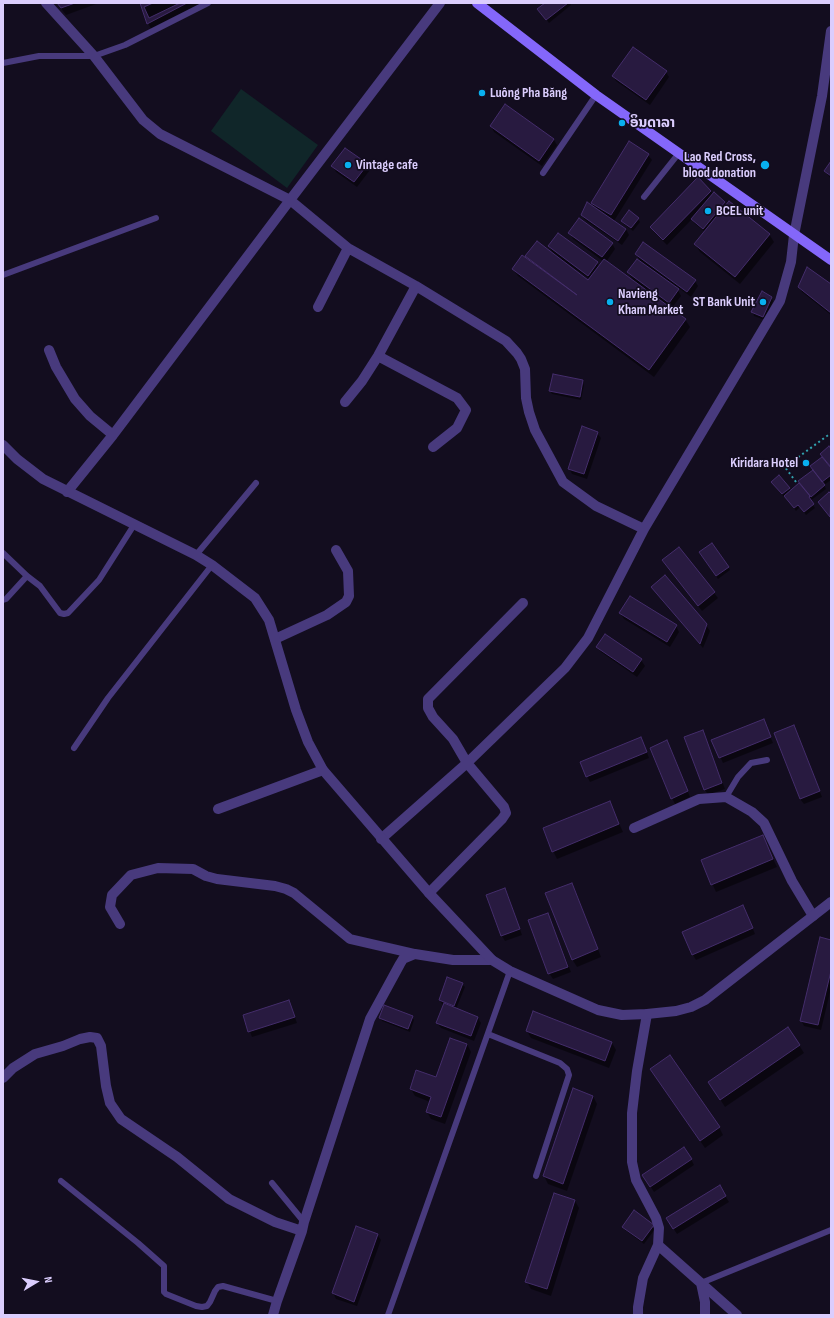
<!DOCTYPE html>
<meta charset="utf-8">
<style>
body{margin:0}
#map{position:relative;width:834px;height:1318px;overflow:hidden;background:#130d1f;font-family:"Sofia Sans Condensed",sans-serif}
canvas{display:block}
.frame{position:absolute;inset:0;border:4px solid #dbcdfd;pointer-events:none}
.north{position:absolute;left:16px;top:1262px;width:40px;height:40px;-webkit-text-stroke:3px #130d1f;paint-order:stroke;rotate:80deg;font-size:11px;font-weight:700;line-height:16px;text-align:center;color:#dbcdfd}
.north::after{content:'';display:block;margin:auto;width:14px;height:18px;background:#dbcdfd;clip-path:polygon(50% 0,100% 100%,50% 72%,0 100%)}
</style>
<div id="map">
<canvas width="834" height="1318"></canvas>
<div class="frame"></div>
<div class="north">N</div>
</div>
<script>
const ctx = document.querySelector('canvas').getContext('2d');
ctx.lineJoin = 'round';
function paint(path, color) {
  ctx.fillStyle = color;
  ctx.fill(path, 'evenodd');
}
function toPath(rows) {
  const path = new Path2D();
  for (const r of rows) {
    path.moveTo(r[0], r[1]);
    for (let i = 2; i < r.length; i += 2) path.lineTo(r[i], r[i + 1]);
  }
  return path;
}
function stroke(path, color, width, dash) {
  ctx.strokeStyle = color;
  ctx.lineWidth = width;
  ctx.lineCap = dash ? 'butt' : 'round';
  ctx.setLineDash(dash || []);
  ctx.stroke(path);
}
function label(font, color, halo, rows, align = 'center') {
  ctx.font = font + ' "Sofia Sans Condensed","Noto Sans Lao",sans-serif';
  ctx.lineWidth = 3.5;
  ctx.setLineDash([]);
  ctx.textBaseline = 'middle';
  ctx.strokeStyle = halo;
  ctx.fillStyle = color;
  for (const [text, x, y, turn = 0] of rows) {
    ctx.save();
    ctx.translate(x, y);
    ctx.rotate((+turn || 0) * Math.PI / 180);
    ctx.textAlign = isNaN(turn) ? turn : align;
    if (halo) ctx.strokeText(text, 0, 0);
    ctx.fillText(text, 0, 0);
    ctx.restore();
  }
}
paint(toPath([
 [241,89,318,145,287,188,211,131]
]), '#102629');
paint(toPath([
 [57,3,99,3,66,15],
 [141,3,206,3,152,31,148,23],
 [546,3,570,3,571,5,549,23,541,12],
 [666,72,669,77,650,105,616,81,613,76],
 [505,106,554,140,557,145,542,166,494,132,491,126],
 [648,155,652,160,614,221,626,229,629,235,622,245,585,220,582,215,595,208,592,203],
 [831,162,831,179,825,171],
 [367,165,370,170,357,187,336,172,333,166],
 [711,191,713,195,724,203,726,206,769,234,774,242,740,284,700,252,695,244,705,232,694,223,692,219,667,245,654,232,651,227],
 [638,219,640,222,633,231,624,224,622,221],
 [570,233,612,243,615,249,606,262,634,282,628,272,641,262,636,254,695,281,698,286,691,297,676,286,681,296,671,309,685,319,690,327,654,377,518,276,513,269,523,256,528,259,527,256,588,281,590,279,553,254,549,246,597,263,599,266,603,261,573,239],
 [831,285,831,315,802,292,799,287],
 [771,297,773,301,765,320,754,316,753,312],
 [582,381,584,385,581,400,552,394,550,391],
 [597,433,601,438,587,479,572,474,569,468],
 [831,451,831,480,824,485,826,489,810,501,815,508,806,515,800,507,796,511,785,496,784,497,774,485,789,488,791,491,813,470,811,467],
 [829,493,831,495,831,517,821,505],
 [679,548,718,598,702,611,663,561],
 [702,556,728,567,730,570,718,579],
 [652,587,706,625,710,631,703,648,656,592],
 [620,613,676,626,679,632,670,647,624,619],
 [605,635,641,660,645,666,637,677,601,652,597,647],
 [763,720,773,743,723,763,713,741],
 [794,726,822,797,804,804,800,799],
 [703,732,725,789,708,795,705,790],
 [644,744,649,758,590,782,587,776],
 [670,747,690,797,675,804,672,798],
 [609,802,623,832,557,859,553,851],
 [762,836,777,867,716,892,702,861],
 [571,884,576,892,601,957,577,967,572,959],
 [505,889,508,895,522,935,505,941,502,936],
 [746,912,755,934,696,960,693,955],
 [548,914,571,972,553,979,549,973],
 [831,941,831,988,821,1030,804,1026,801,1020],
 [462,984,465,987,456,1009,478,1018,481,1023,474,1041,441,1028,437,1023,444,1005,442,1004,440,1000],
 [289,1001,297,1023,252,1037,244,1016],
 [412,1017,414,1020,410,1032,382,1021,380,1018],
 [527,1031,612,1043,616,1050,609,1068,531,1038],
 [467,1044,471,1052,445,1124,431,1119,427,1112,430,1102,415,1096,411,1089,437,1079],
 [799,1045,804,1053,725,1107,714,1090],
 [655,1076,719,1127,723,1135,705,1148],
 [574,1090,593,1096,597,1104,567,1191,548,1184,544,1176],
 [691,1159,694,1165,654,1192,647,1181],
 [719,1186,729,1202,677,1234,667,1219],
 [575,1201,579,1208,551,1296,531,1289,526,1281],
 [653,1226,655,1229,644,1244,625,1230,623,1227],
 [357,1227,377,1234,381,1240,357,1306,336,1299,333,1293]
]), '#0007');
const building = toPath([
 [57,3,75,3,61,8,57,3],
 [140,3,187,3,147,24,140,3],
 [153,3,180,3,149,18,144,7,153,3],
 [545,3,568,3,546,20,537,9,545,3],
 [633,47,667,71,646,100,612,76,633,47],
 [505,104,554,139,539,161,490,126,505,104],
 [629,141,649,154,611,215,591,203,629,141],
 [345,148,368,164,354,182,331,166,345,148],
 [831,161,831,176,824,171,831,161],
 [698,177,711,191,663,240,650,227,698,177],
 [714,192,725,202,703,229,691,219,714,192],
 [729,201,770,234,735,277,694,244,729,201],
 [587,202,626,229,618,241,581,215,587,202],
 [629,210,639,218,631,228,621,221,629,210],
 [579,218,613,243,602,257,568,233,579,218],
 [558,233,598,262,588,276,548,246,558,233],
 [537,241,588,280,604,259,686,319,649,370,512,269,522,255,577,295,525,256,537,241],
 [643,242,696,280,687,292,635,254,643,242],
 [637,259,679,289,669,303,627,272,637,259],
 [807,267,831,284,831,313,798,287,807,267],
 [762,291,772,297,763,317,751,312,762,291],
 [553,374,583,380,580,397,549,391,553,374],
 [582,426,598,432,584,474,568,469,582,426],
 [829,446,831,449,831,467,820,454,829,446],
 [822,457,831,468,831,475,822,482,810,466,822,457],
 [813,470,825,485,811,497,798,481,813,470],
 [779,475,790,488,782,494,771,482,779,475],
 [799,483,810,496,809,497,814,504,804,512,798,505,794,508,784,496,799,483],
 [829,492,831,494,830,517,818,502,829,492],
 [712,543,729,567,716,576,699,552,712,543],
 [679,547,715,592,698,606,662,560,679,547],
 [665,575,707,624,700,644,651,587,665,575],
 [630,596,677,625,667,642,619,613,630,596],
 [605,634,642,659,633,672,596,647,605,634],
 [764,719,771,737,719,758,711,740,764,719],
 [794,725,820,791,800,799,774,733,794,725],
 [703,730,722,783,704,790,684,737,703,730],
 [641,737,647,752,586,777,580,762,641,737],
 [667,740,688,791,671,799,650,748,667,740],
 [610,801,619,824,552,852,543,828,610,801],
 [763,835,773,859,711,885,701,860,763,835],
 [572,883,598,949,572,960,545,893,572,883],
 [505,888,520,929,501,936,486,895,505,888],
 [743,905,753,928,692,955,682,932,743,905],
 [548,913,568,967,548,974,528,920,548,913],
 [820,937,831,940,831,971,818,1025,800,1021,820,937],
 [447,977,463,983,454,1006,439,1000,447,977],
 [289,1000,295,1017,248,1032,243,1015,289,1000],
 [444,1003,478,1017,471,1036,436,1023,444,1003],
 [384,1005,413,1016,408,1029,379,1018,384,1005],
 [533,1011,612,1042,605,1061,526,1031,533,1011],
 [788,1027,800,1045,720,1100,708,1082,788,1027],
 [450,1038,467,1044,441,1117,426,1112,431,1097,410,1089,416,1070,436,1077,450,1038],
 [670,1055,720,1127,700,1141,650,1069,670,1055],
 [573,1088,593,1096,563,1184,543,1176,573,1088],
 [684,1147,692,1159,650,1187,642,1175,684,1147],
 [720,1185,726,1196,673,1229,666,1218,720,1185],
 [554,1193,575,1200,547,1289,525,1282,554,1193],
 [634,1210,654,1225,642,1241,622,1227,634,1210],
 [356,1226,378,1234,354,1302,332,1293,356,1226]
]);
paint(building, '#281a40');
stroke(building, '#442d6b', 1);
stroke(toPath([
 [796,482,785,467,831,433]
]), '#31a0ad', 2, [2, 3]);
stroke(toPath([
 [3,63,39,56,94,56,125,45,208,3],
 [543,173,596,95],
 [644,197,679,153],
 [3,275,156,218],
 [3,553,27,576,40,586,60,613,64,614,68,613,99,580,134,525],
 [196,555,256,483],
 [3,600,6,599,27,576],
 [74,748,108,698,212,565],
 [726,797,738,777,751,763,767,760],
 [488,1034,560,1063,567,1069,569,1075,536,1176],
 [61,1181,138,1243,164,1266,164,1292,166,1294,196,1306,202,1307,207,1306,210,1302,215,1291,218,1287,223,1286,277,1301],
 [272,1183,304,1222],
 [701,1283,831,1230],
 [388,1315,510,971]
]), '#483a7d', 6);
stroke(toPath([
 [46,3,94,56,143,120,160,134,290,200,348,248,416,286,506,341,517,353,521,359,525,369,526,398,529,412,535,430,563,482,596,506,644,529],
 [318,307,348,248],
 [49,350,56,367,75,399,90,416,113,435],
 [378,356,457,398,466,410,457,428,433,447],
 [345,402,362,381,378,356,416,286],
 [67,492,113,435,290,200,440,3],
 [275,639,327,615,346,602,349,596,348,571,336,550],
 [218,809,323,770],
 [634,828,699,799,726,797,752,812,764,823,792,881,813,916],
 [381,839,467,763,565,668,588,638,644,529,780,301,791,262,794,235,822,96,831,31],
 [429,893,502,819,506,813,504,807,467,763,453,739,433,717,428,708,428,699,523,603],
 [120,924,110,907,112,895,131,875,158,868,193,869,206,876,217,879,275,886,286,889,294,893,350,939,415,954],
 [3,1078,13,1068,35,1054,63,1046,80,1039,90,1037,97,1038,101,1046,106,1086,110,1103,121,1119,177,1157,229,1199,275,1222,302,1231],
 [658,1245,737,1315],
 [701,1283,705,1302,705,1315],
 [273,1315,277,1301,302,1231,304,1222,370,1019,400,964,403,959,415,954,453,960,492,960],
 [638,1315,638,1307,643,1278,658,1245,659,1228,656,1218,636,1180,632,1162,632,1113,637,1071,647,1014]
]), '#483a7d', 10);
stroke(toPath([
 [3,445,17,459,43,479,196,555,212,565,255,598,269,620,296,710,308,742,323,770,429,893,492,960,510,971,598,1010,622,1015,647,1014,676,1011,691,1007,705,1000,831,902]
]), '#483a7d', 10);
stroke(toPath([
 [477,3,596,95,831,260]
]), '#8467fa', 10);
for (const [x, y, r, color] of [
 [482,93,4,"#08b0ef"],
 [622,123,4,"#08b0ef"],
 [348,165,4,"#08b0ef"],
 [765,165,5,"#08b0ef"],
 [708,211,4,"#08b0ef"],
 [610,302,4,"#08b0ef"],
 [763,302,4,"#08b0ef"],
 [806,463,4,"#08b0ef"]
]) {
  const dot = new Path2D();
  dot.arc(x, y, r, 0, 2 * Math.PI);
  ctx.fillStyle = color;
  ctx.fill(dot);
  stroke(dot, '#130d1f', 1.5);
}
label('bold 14px', '#dbcdfd', '#130d1f', [
 ["Luông Pha Băng",490,93],
 ["ອິນດາລາ",630,123],
 ["Lao Red Cross,",756,157,"right"],
 ["blood donation",756,173,"right"],
 ["Vintage cafe",356,165],
 ["BCEL unit",716,211],
 ["Navieng",618,294],
 ["Kham Market",618,310],
 ["ST Bank Unit",755,302,"right"],
 ["Kiridara Hotel",798,463,"right"]
], 'left');
</script>
